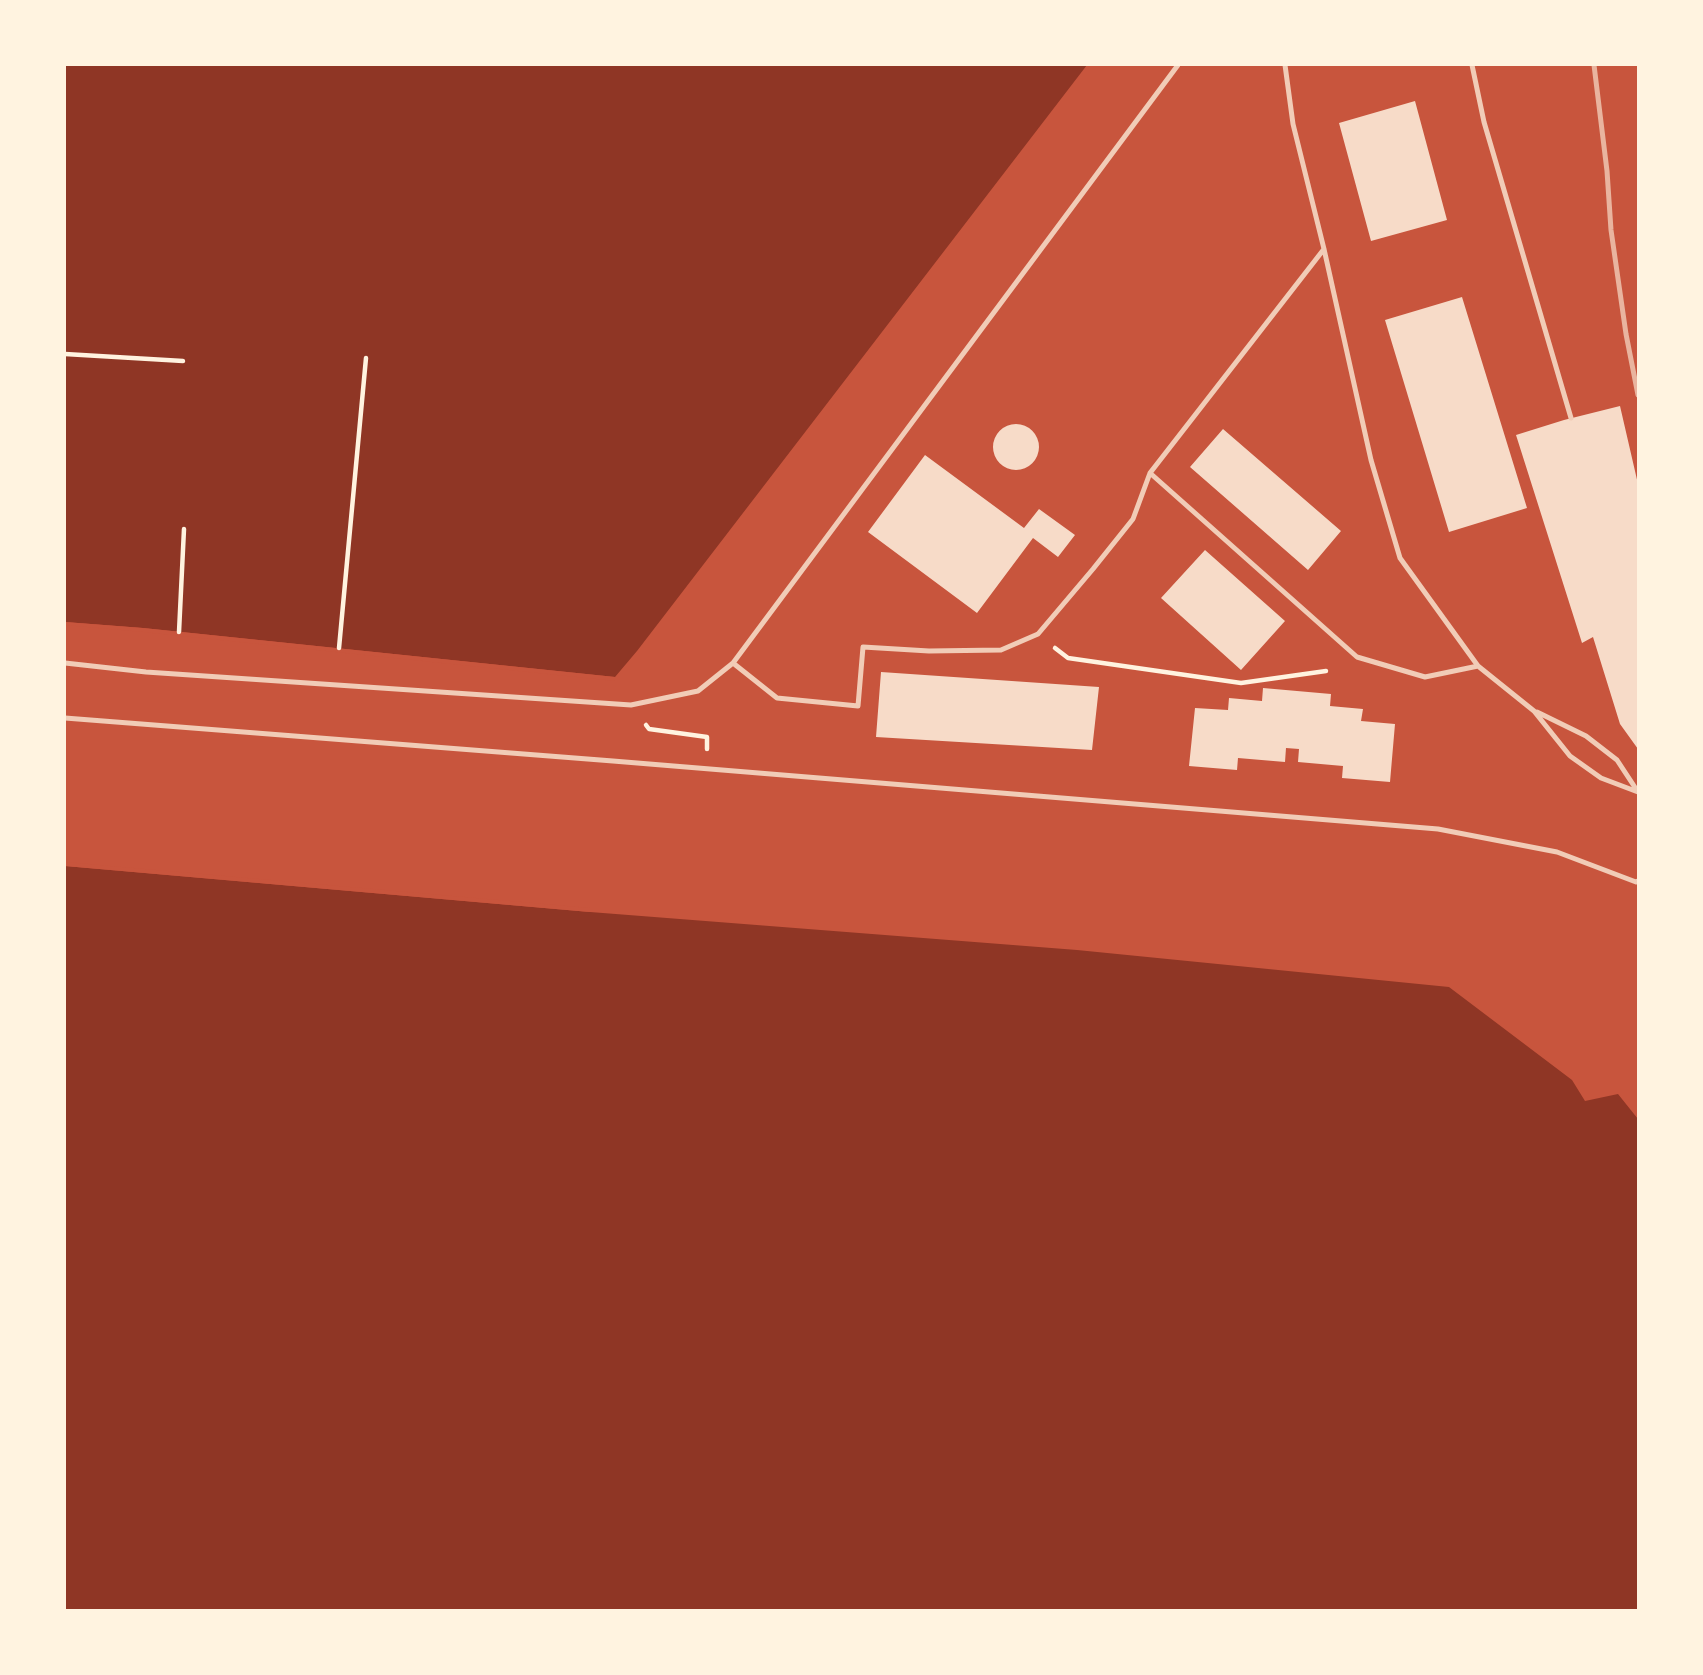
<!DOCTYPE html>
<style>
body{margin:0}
#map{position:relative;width:1703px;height:1675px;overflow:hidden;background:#c8553d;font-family:Helvetica,sans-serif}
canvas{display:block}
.frame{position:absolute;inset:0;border:66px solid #fff3e0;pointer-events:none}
</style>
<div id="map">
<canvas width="1703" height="1675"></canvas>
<div class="frame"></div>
</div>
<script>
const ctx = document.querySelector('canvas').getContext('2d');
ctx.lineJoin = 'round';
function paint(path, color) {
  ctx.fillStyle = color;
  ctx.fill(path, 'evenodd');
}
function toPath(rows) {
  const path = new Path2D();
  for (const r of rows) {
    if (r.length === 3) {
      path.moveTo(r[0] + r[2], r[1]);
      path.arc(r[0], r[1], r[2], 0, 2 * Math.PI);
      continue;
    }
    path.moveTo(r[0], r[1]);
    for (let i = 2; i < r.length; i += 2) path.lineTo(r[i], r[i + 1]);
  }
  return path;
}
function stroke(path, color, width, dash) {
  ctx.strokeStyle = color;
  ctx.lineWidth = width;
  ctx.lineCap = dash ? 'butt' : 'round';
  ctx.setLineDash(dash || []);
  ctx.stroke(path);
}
paint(toPath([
 [65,65,1087,65,637,651,615,677,143,628,65,622],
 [65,866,590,912,1077,950,1449,987,1572,1080,1585,1101,1618,1094,1638,1119,1638,1610,65,1610]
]), '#8f3625');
paint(toPath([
 [65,622,143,628,615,677,615,681,143,632,65,625],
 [65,862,590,908,590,912,65,866]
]), '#c8553d');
paint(toPath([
 [1415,101,1447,220,1371,241,1339,123],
 [1462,297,1527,508,1449,532,1385,320],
 [1620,406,1638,484,1638,749,1620,724,1593,637,1582,643,1516,435,1564,420],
 [1016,447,23],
 [1223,429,1341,531,1308,570,1190,467],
 [925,455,1024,528,1039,509,1075,535,1058,557,1033,538,977,613,868,532],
 [1205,550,1285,621,1241,670,1161,598],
 [881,672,1099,687,1092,750,876,737],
 [1263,688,1331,694,1330,706,1363,709,1361,721,1395,724,1390,782,1342,778,1343,766,1298,762,1299,749,1286,748,1285,762,1238,758,1237,770,1189,766,1195,708,1228,710,1229,698,1262,701]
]), '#f7dbc8');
stroke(toPath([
 [65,354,183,361],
 [179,632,184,529],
 [339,648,366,358],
 [1055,648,1068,658,1241,683,1326,671],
 [646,725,649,729,707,737,707,749]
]), '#fff3e0', 4.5);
stroke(toPath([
 [1285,65,1293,124,1324,249,1371,460,1400,558,1478,666,1534,711,1570,756,1601,778,1638,792],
 [1472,65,1484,122,1571,418],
 [1150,473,1357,657,1425,677,1478,666],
 [65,663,146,672,631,705,698,691,733,663,1178,65],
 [733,663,777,698,858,706,863,647,929,651,1001,650,1038,634,1093,569,1133,519,1150,473,1324,249],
 [1537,712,1586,736,1617,760,1638,792],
 [65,718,613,761,1438,829,1557,852,1636,882,1638,881]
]), '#f1ccb7', 5);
stroke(toPath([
 [1594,65,1607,171,1611,230,1626,334,1638,395]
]), '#e9b49f', 5);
</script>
